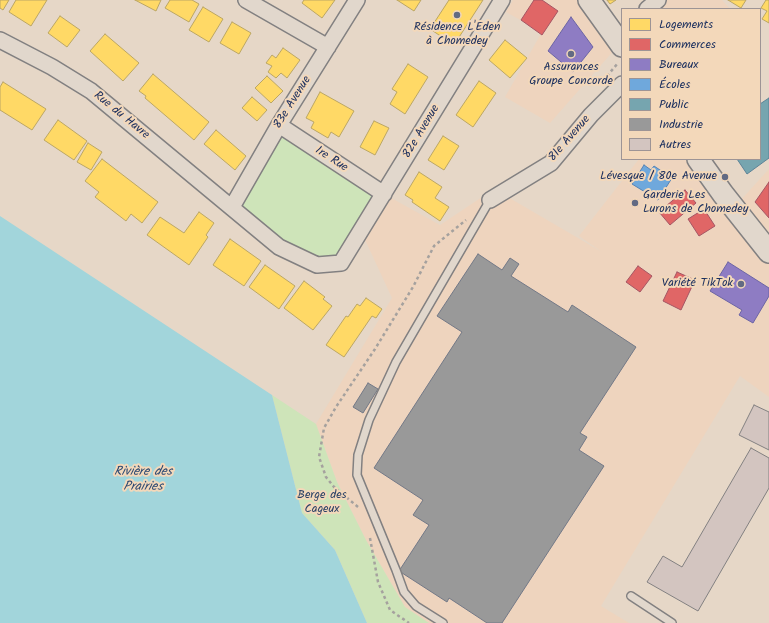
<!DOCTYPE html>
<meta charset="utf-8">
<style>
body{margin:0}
#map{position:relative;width:769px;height:623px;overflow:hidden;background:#e6d7c7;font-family:Kalam,sans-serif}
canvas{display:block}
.legend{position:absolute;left:621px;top:8px;width:140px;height:152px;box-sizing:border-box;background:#f3d8ba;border:1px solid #9d9495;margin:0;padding:5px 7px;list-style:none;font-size:12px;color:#1b2f5e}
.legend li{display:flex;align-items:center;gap:8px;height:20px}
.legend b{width:20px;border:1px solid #9d9495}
</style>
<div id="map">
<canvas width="769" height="623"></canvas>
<ul class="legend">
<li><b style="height:11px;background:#ffd966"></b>Logements</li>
<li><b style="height:11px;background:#e06666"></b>Commerces</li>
<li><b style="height:11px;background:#8e7cc3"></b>Bureaux</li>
<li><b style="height:11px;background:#6fa8dc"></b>Écoles</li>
<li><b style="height:11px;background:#76a5af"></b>Public</li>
<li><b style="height:11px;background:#999"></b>Industrie</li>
<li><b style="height:11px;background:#d3c5c0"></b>Autres</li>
</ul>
</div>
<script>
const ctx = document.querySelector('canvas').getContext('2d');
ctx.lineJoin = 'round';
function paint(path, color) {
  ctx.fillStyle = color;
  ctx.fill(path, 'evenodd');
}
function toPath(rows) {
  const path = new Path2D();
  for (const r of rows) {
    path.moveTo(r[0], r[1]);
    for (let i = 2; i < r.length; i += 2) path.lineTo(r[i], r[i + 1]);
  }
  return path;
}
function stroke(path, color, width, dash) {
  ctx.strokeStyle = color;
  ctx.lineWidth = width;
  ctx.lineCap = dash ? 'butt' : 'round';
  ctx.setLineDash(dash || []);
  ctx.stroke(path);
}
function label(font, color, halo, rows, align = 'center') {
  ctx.font = font + ' Kalam,sans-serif';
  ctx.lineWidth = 4;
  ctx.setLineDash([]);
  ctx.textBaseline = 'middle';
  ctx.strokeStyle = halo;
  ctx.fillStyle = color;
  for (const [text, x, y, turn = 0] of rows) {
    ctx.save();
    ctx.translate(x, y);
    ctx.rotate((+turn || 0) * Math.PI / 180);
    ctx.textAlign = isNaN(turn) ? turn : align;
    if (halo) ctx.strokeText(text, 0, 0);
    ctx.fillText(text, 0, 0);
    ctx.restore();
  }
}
paint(toPath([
 [513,0,581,0,616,48,550,123,505,97,542,32,506,12],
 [656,0,722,0,730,9,644,9],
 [639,159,690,159,739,202,769,169,769,397,740,376,601,606,629,623,429,623,405,607,366,540,337,482,316,424,392,298,361,231,384,194,440,225,494,189,602,252,579,236]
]), '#eed4be');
paint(toPath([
 [279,125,384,194,341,263,317,265,232,207],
 [272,395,316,424,337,482,366,540,405,607,429,623,367,623,335,550,302,513]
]), '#cee4b9');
paint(toPath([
 [0,216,272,395,302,513,335,550,367,623,0,623]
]), '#a2d5db');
const homes = toPath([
 [0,0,9,0,3,10,0,8,0,0],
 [16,0,47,0,31,26,9,12,16,0],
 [135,0,161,0,156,11,135,0],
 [170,0,192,0,199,4,189,22,165,8,170,0],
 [304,0,335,0,322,18,302,3,304,0],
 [397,0,421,0,414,11,397,0],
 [449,0,483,0,454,45,430,29,449,0],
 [607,0,616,0,610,4,607,0],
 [728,0,746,0,741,8,728,0],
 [766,0,769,0,769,23,762,19,767,11,761,8,766,0],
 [203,7,223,19,209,42,189,30,203,7],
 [60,16,80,30,67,47,48,33,60,16],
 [232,22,251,33,239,54,220,43,232,22],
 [105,34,139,63,123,81,90,51,105,34],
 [505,40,527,58,510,78,489,60,505,40],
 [283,48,300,60,287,78,281,73,276,78,268,72,272,66,266,63,272,55,276,58,283,48],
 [408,64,428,77,405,114,390,104,397,92,392,89,408,64],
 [153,74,209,122,194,140,145,98,146,96,139,91,153,74],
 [267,76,283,91,271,103,255,88,267,76],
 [479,81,496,93,473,127,456,115,479,81],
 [3,82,46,109,32,130,0,110,0,87,3,82],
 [320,92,354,111,339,137,331,132,328,138,311,128,314,122,306,118,320,92],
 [252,97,267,110,257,121,242,108,252,97],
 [58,120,87,141,74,160,44,140,58,120],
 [374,121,389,128,375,155,360,147,374,121],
 [216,130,246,156,235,170,204,144,216,130],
 [443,136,459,146,444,170,428,160,443,136],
 [88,143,102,152,91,170,77,162,88,143],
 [102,159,158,202,142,223,131,214,126,221,95,197,99,192,85,181,102,159],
 [419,172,442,187,435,198,449,207,440,221,412,202,413,200,405,195,419,172],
 [199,212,214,223,206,235,208,237,189,265,147,235,160,217,184,233,199,212],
 [230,239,261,261,244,286,213,265,230,239],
 [265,265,295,286,279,309,249,287,265,265],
 [304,281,325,297,323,299,332,306,313,330,284,308,304,281],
 [366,298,382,309,376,318,372,316,344,357,326,345,346,316,348,317,357,304,360,306,366,298]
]);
paint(homes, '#ffd966');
stroke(homes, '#bba664', 1);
const shops = toPath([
 [534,0,542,0,558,11,542,35,521,20,534,0],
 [769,182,769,218,755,202,769,182],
 [685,190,696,203,670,225,659,212,685,190],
 [704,209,715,226,699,236,688,219,704,209],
 [638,266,652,276,640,292,626,282,638,266],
 [677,272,695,280,681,310,663,301,677,272]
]);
paint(shops, '#e06666');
stroke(shops, '#a55664', 1);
const offices = toPath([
 [571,17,593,47,573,72,548,51,571,17],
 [728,262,769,288,769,296,753,323,739,315,742,310,710,291,728,262]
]);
paint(offices, '#8e7cc3');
stroke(offices, '#6c65a5', 1);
const schools = toPath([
 [644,165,651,170,654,166,672,178,658,200,632,184,644,165]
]);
paint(schools, '#6fa8dc');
stroke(schools, '#5684b6', 1);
const public = toPath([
 [769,98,769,158,747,174,737,159,760,159,760,104,769,98]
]);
paint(public, '#76a5af');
stroke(public, '#5b8297', 1);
const industry = toPath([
 [478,254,502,270,510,258,519,264,511,276,568,312,572,305,636,347,580,433,587,437,579,450,604,466,502,623,487,623,449,598,447,602,399,571,429,525,413,515,423,500,374,468,462,332,437,316,478,254],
 [368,383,378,389,363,413,353,407,368,383]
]);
paint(industry, '#999');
stroke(industry, '#737987', 1);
const building = toPath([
 [754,405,769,412,769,450,739,435,754,405],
 [751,448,769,458,769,488,698,611,647,582,663,556,682,567,751,448]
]);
paint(building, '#d3c5c0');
stroke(building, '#828081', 1);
const lane = toPath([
 [631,596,672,623],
 [443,623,416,606,404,592,396,570,357,475,358,455,369,420,396,362,490,200]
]);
const street = toPath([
 [246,0,328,47],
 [647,9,658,0],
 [0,40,52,67,91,91,279,247,317,265,341,263,502,0],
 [279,125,384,194],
 [490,200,551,163,591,115,622,84],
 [232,207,279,125,357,0]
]);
const secondary = toPath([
 [589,0,622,46],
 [698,159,723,194,769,252]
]);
stroke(lane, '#828081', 10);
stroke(street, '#828081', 18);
stroke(secondary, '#828081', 24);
stroke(toPath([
 [607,76,618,63],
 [358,507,334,487,326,477,319,457,324,428,336,407,375,349,413,287,434,246,466,220],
 [370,538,378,582,390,610,409,623]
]), '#a5a19e', 2.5, [3, 3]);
stroke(lane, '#e1d7cc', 7);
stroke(street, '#e1d7cc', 15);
stroke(secondary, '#e1d7cc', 21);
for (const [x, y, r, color] of [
 [457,15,4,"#626a83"],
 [571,54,4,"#626a83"],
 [725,177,4,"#626a83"],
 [635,203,4,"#626a83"],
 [741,284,4,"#626a83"]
]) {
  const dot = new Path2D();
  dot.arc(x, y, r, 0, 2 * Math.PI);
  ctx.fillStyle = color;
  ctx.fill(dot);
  stroke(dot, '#f3d8ba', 1.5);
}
label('12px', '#1b2f5e', '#f3d8ba', [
 ["Résidence L'Eden",457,28],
 ["à Chomedey",457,42],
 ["Assurances",571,68],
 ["Groupe Concorde",571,82],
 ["Lévesque / 80e Avenue",717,177,"right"],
 ["Garderie Les",643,196,"left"],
 ["Lurons de Chomedey",643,210,"left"],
 ["Variété TikTok",733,284,"right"]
]);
label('12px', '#1b2f5e', '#f3d8ba', [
 ["83e Avenue",293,103,-58],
 ["Rue du Havre",121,116,39],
 ["82e Avenue",422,132,-59],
 ["81e Avenue",570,139,-49],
 ["1re Rue",331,160,33]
]);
label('12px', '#2b4266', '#f3d8ba', [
 ["Berge des",322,496],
 ["Cageux",322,510]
]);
label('italic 13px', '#2b4872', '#f3d8ba', [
 ["Rivière des",143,473],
 ["Prairies",143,488]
]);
</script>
